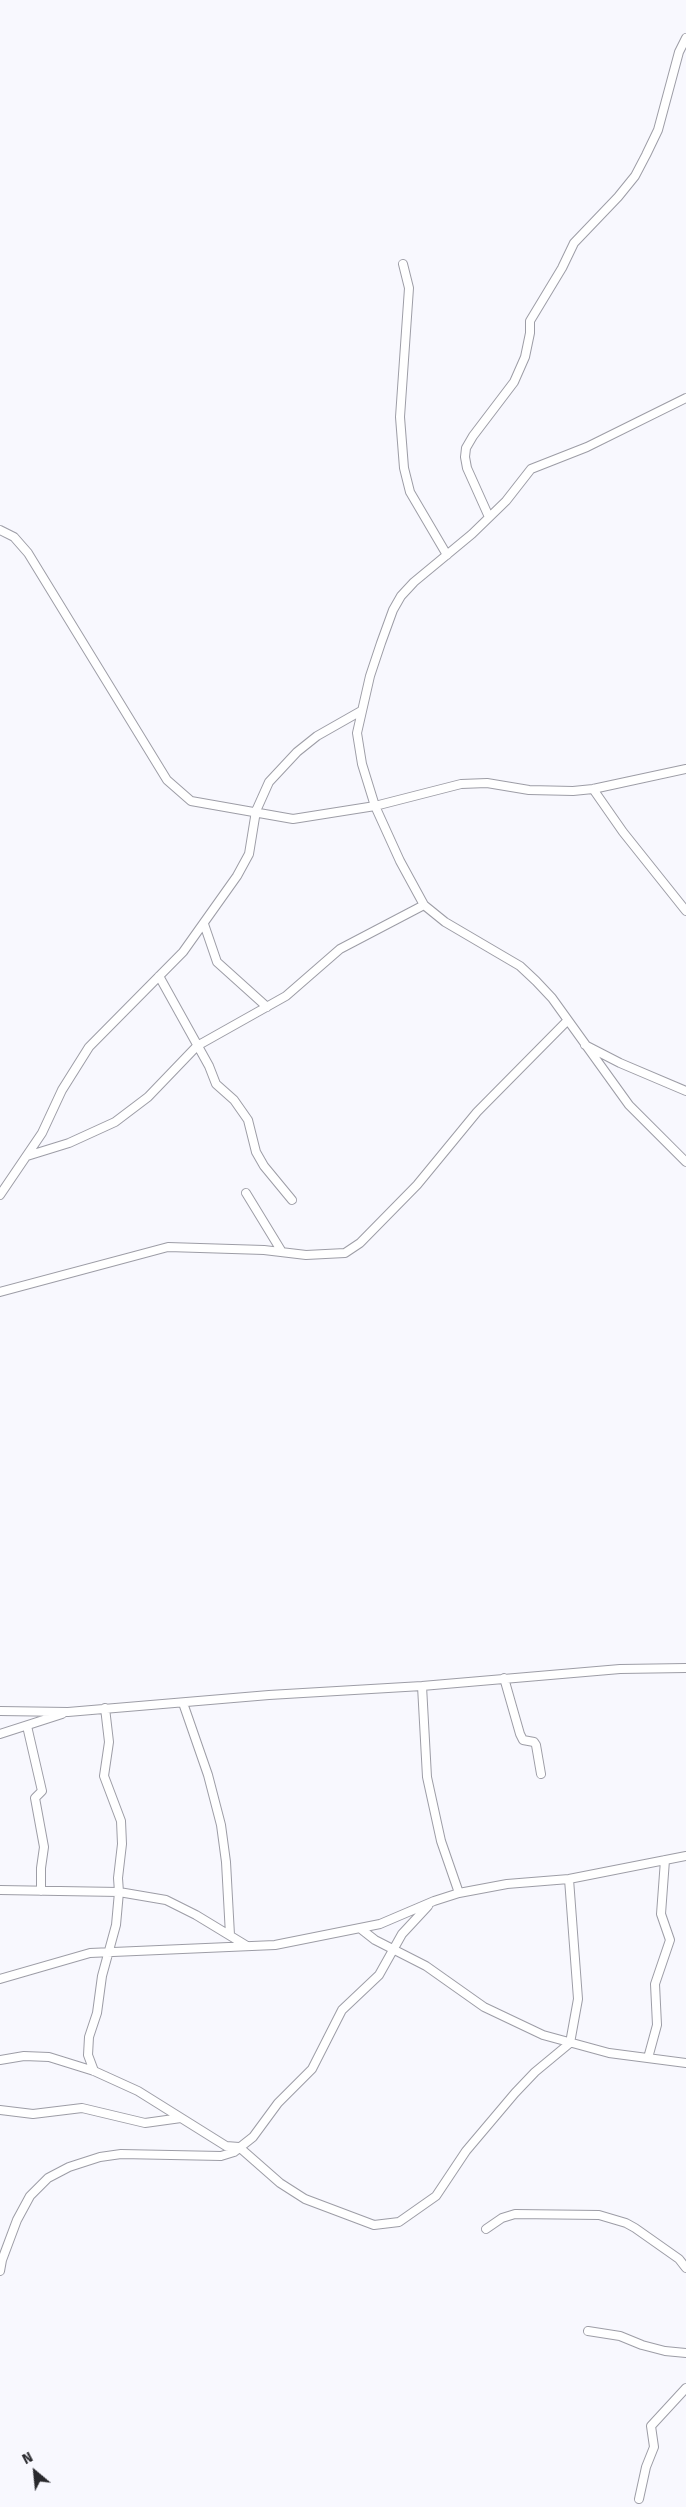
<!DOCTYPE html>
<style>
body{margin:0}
#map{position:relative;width:686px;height:2507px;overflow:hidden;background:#f8f8fe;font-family:"Fira Sans",sans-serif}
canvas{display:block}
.north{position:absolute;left:10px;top:2447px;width:50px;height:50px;-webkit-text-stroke:4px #f8f8fe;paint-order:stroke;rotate:332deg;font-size:14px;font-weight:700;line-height:20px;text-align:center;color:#29292d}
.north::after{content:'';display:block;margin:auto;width:18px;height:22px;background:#29292d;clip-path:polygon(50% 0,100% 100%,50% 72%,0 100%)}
</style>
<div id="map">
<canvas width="686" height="2507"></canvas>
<div class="north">N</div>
</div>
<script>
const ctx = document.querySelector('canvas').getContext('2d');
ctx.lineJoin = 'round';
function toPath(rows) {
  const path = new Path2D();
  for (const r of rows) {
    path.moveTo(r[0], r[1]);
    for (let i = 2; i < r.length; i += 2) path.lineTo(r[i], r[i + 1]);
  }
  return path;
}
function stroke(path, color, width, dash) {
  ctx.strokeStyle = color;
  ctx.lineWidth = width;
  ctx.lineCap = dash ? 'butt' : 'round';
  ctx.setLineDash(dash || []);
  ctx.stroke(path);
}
const street = toPath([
 [403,264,409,288,400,417,404,468,410,492,447,555],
 [686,398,587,447,531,469,506,501,472,534,414,582,401,596,393,610,381,643,370,676,357,733,362,764,375,806,400,861,424,905,445,922,520,966,536,981,552,998,629,1105,686,1162],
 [489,517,467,468,465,457,466,448,473,436,514,382,525,357,530,333,530,321,562,268,574,243,618,197,635,176,646,155,658,130,679,52,686,38],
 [0,530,14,537,28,553,167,780,191,801,293,819,375,806,461,784,487,783,529,790,573,791,593,789,686,769],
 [593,789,623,832,686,911],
 [204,924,217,962,267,1007],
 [159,976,209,1066,216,1084,234,1100,248,1120,256,1152,264,1166,292,1200],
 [585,1045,620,1063,686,1091],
 [27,1156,69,1143,115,1122,148,1097,197,1046,286,996,340,949,424,905],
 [246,1193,282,1252],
 [0,1195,42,1133,62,1090,89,1047,183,952,237,876,249,854,256,811,269,782,297,752,317,736,361,711],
 [0,1292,168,1247,264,1250,306,1255,345,1253,360,1243,417,1185,477,1112,567,1021],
 [504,1678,520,1734,523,1740,534,1742,536,1745,541,1774],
 [422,1686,427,1777,441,1841,459,1893],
 [183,1703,208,1775,221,1825,226,1862,230,1935],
 [0,1711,68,1712,269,1695,422,1686,620,1669,686,1668],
 [27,1726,42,1791,35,1798,44,1847,41,1868,41,1891],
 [0,1734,62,1714],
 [0,1890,119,1892,166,1900,196,1915,247,1946],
 [361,1929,375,1940,426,1966,484,2007,543,2035,609,2053,686,2063],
 [0,1979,90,1953,275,1945,380,1924,434,1901,459,1893,507,1884,569,1879,686,1856],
 [648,2058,657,2025,655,1984,670,1940,661,1914,665,1860],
 [0,2060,24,2056,49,2057,94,2071,138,2091,226,2146,239,2147,280,2183,305,2199,374,2225,399,2222,436,2196,466,2151,515,2093,535,2072,570,2043,578,1999,569,1879],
 [94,2071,88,2055,89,2037,97,2013,102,1976,116,1925,119,1892,118,1878,122,1844,121,1821,104,1776,109,1742,105,1708],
 [0,2110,33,2114,82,2108,145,2123,181,2118],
 [486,2229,502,2218,515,2214,599,2215,626,2223,635,2228,679,2259,686,2268],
 [0,2271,2,2260,17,2220,30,2196,48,2178,69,2167,100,2157,121,2154,221,2156,234,2152,253,2137,278,2103,312,2069,342,2010,379,1975,402,1934,428,1906],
 [588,2331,620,2336,642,2345,665,2351,686,2353],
 [639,2499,646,2467,654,2447,651,2426,686,2388]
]);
stroke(street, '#9d9da6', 10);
stroke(street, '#fff', 8);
</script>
